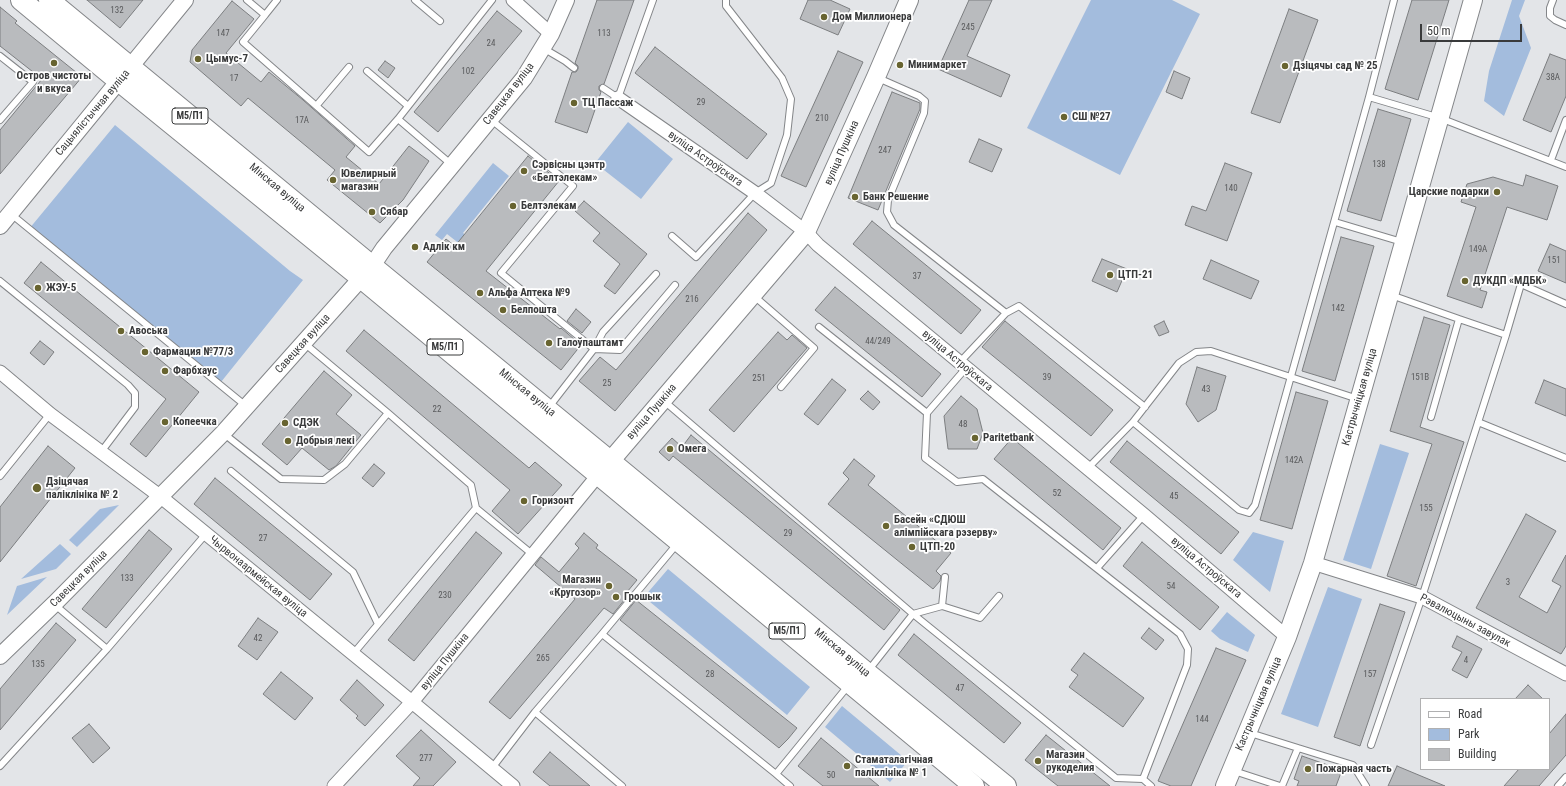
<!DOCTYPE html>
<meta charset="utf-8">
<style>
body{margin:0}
#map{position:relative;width:1566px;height:786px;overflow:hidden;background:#e3e5e8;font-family:"Roboto Condensed",sans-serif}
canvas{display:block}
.legend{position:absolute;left:1420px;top:698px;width:130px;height:72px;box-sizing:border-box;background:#fff;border:1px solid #b0b0b1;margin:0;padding:5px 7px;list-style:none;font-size:12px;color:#393a3b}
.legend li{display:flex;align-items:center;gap:8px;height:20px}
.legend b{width:20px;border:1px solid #b0b0b1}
.scale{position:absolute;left:1420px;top:24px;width:102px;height:18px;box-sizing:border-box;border:2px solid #393a3b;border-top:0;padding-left:5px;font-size:12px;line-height:14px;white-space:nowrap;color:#393a3b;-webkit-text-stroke:3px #fff;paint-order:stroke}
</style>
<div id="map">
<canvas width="1566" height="786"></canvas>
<ul class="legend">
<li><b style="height:5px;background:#fff"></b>Road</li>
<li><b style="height:11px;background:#a3bcdd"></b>Park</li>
<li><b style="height:11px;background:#b9bbbe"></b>Building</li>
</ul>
<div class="scale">50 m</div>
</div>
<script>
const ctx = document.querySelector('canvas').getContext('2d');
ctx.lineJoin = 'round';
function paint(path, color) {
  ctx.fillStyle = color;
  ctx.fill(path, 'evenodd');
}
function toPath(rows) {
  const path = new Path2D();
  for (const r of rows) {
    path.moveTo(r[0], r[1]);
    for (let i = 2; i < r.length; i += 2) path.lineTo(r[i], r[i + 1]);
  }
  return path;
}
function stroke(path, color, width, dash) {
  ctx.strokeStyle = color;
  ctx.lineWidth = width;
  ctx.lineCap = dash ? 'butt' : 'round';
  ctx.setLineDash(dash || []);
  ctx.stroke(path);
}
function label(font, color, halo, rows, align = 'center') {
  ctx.font = font + ' "Roboto Condensed",sans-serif';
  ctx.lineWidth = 3.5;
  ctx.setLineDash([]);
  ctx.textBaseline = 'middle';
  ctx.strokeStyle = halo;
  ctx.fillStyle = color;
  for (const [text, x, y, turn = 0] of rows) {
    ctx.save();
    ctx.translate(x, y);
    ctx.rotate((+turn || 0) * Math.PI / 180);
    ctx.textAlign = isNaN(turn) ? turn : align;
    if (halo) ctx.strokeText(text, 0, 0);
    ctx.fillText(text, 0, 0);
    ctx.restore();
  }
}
paint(toPath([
 [1091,0,1172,0,1200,14,1120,175,1027,128],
 [1512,0,1525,0,1519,16,1531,48,1504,116,1484,101,1489,71],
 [628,122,673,159,641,199,595,163],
 [115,125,290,271,303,280,221,382,29,229],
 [493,163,509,176,463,233,468,237,461,245,447,234,442,240,435,235],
 [1380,444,1409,453,1371,569,1343,560],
 [119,505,77,547,69,540,100,509],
 [1253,532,1284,541,1270,592,1233,560],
 [60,544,71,554,56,569,21,579],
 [668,569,810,687,787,715,644,597],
 [47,577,7,615,17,586],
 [1328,587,1362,599,1318,727,1281,714],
 [1227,612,1255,635,1248,652,1220,639,1211,631],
 [842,706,908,761,890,782,825,727]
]), '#a3bcdd');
const building = toPath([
 [87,0,143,0,120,28,87,0],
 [597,0,634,0,604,84,599,86,599,90,601,92,587,133,555,122,572,72,576,72,578,69,578,66,575,63,597,0],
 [808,0,830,0,850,9,838,35,800,19,808,0],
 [969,0,992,0,967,56,1010,75,1001,97,938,69,969,0],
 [1412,0,1449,0,1418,100,1385,89,1412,0],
 [232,1,254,19,226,53,261,82,269,72,303,100,355,146,346,157,379,184,409,146,429,161,403,200,380,223,327,180,335,170,248,98,241,106,190,62,192,50,232,1],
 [0,7,17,21,15,23,82,77,0,174,0,130,42,79,0,46,0,7],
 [1289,9,1318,20,1280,123,1251,113,1289,9],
 [497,11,522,31,438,132,414,112,497,11],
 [655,47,767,134,747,159,635,73,655,47],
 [838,51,863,62,806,187,781,176,838,51],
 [1550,54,1566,60,1566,96,1551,132,1523,120,1550,54],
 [385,61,395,68,388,78,378,70,385,61],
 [1174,71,1190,78,1182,99,1166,92,1174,71],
 [892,92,920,103,920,109,878,210,848,198,892,92],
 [1378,109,1411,119,1381,221,1347,211,1378,109],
 [979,139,1002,149,992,172,969,162,979,139],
 [528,156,559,181,486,271,560,329,561,328,581,345,561,370,427,262,446,239,455,246,528,156],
 [1225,163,1252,173,1227,241,1185,225,1192,206,1206,211,1225,163],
 [1526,175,1558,186,1547,220,1507,207,1480,290,1487,292,1482,308,1447,296,1476,207,1461,202,1467,184,1493,177,1523,186,1526,175],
 [584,201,647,254,615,294,604,286,620,264,593,241,600,233,575,211,584,201],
 [748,213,767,230,615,411,579,381,600,357,616,370,748,213],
 [872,221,981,310,961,334,853,244,872,221],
 [1341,237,1374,246,1335,381,1302,371,1341,237],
 [1550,244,1566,251,1566,283,1538,271,1550,244],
 [1102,259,1127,269,1117,292,1092,281,1102,259],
 [1211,260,1259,281,1251,299,1203,279,1211,260],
 [41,262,199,392,146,457,130,444,166,399,24,283,41,262],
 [835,287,941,374,922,397,815,310,835,287],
 [576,309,591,322,582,333,567,321,576,309],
 [1424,317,1450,325,1420,427,1464,442,1416,586,1387,576,1432,444,1390,431,1424,317],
 [1005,321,1113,410,1091,436,982,347,1005,321],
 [1164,321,1169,332,1159,336,1154,326,1164,321],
 [364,330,529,468,535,462,562,485,518,534,492,511,510,490,346,351,364,330],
 [778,332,787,340,792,335,807,348,734,432,709,410,778,332],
 [40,341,54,352,44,365,30,353,40,341],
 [1197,367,1226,376,1216,410,1198,422,1186,404,1197,367],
 [324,371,352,395,336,414,361,435,336,466,329,470,302,448,287,465,262,444,324,371],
 [832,379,846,390,818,425,804,414,832,379],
 [1544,380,1566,389,1566,416,1535,403,1544,380],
 [868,391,880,402,873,410,860,399,868,391],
 [1296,392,1328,401,1292,529,1260,520,1296,392],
 [961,396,977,409,983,433,977,449,948,449,944,416,961,396],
 [691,435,900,610,884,630,673,456,669,461,659,452,672,438,682,447,691,435],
 [1012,438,1121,528,1103,550,994,459,1012,438],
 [1127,441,1239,532,1221,554,1110,462,1127,441],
 [48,446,75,468,0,562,0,507,48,446],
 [854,459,875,476,868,485,951,553,936,571,941,576,940,581,933,589,828,504,849,479,843,473,854,459],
 [374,464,385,473,373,487,362,478,374,464],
 [215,478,332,574,310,600,194,504,215,478],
 [1526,514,1556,531,1519,597,1547,613,1561,586,1552,581,1566,555,1566,646,1561,654,1476,608,1526,514],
 [149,530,172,549,106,628,82,609,149,530],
 [476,532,502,553,414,661,388,640,476,532],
 [584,533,598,545,596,548,637,580,627,592,629,594,613,614,604,608,510,719,489,702,575,599,535,565,541,557,559,572,579,548,575,544,584,533],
 [1142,542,1219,607,1200,630,1123,566,1142,542],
 [636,600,797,728,788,739,779,748,620,620,636,600],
 [1380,604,1405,612,1360,746,1334,737,1380,604],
 [258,618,278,632,257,660,238,646,258,618],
 [56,623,76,640,0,730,0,689,56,623],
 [1149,628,1164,640,1156,650,1141,638,1149,628],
 [914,634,1021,723,1004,743,898,655,914,634],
 [1457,636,1482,649,1467,678,1452,670,1462,652,1452,647,1457,636],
 [1216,648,1246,660,1191,786,1171,786,1158,781,1216,648],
 [1084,653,1144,698,1123,727,1069,687,1078,675,1071,670,1084,653],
 [281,672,313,698,295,720,263,694,281,672],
 [357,680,384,705,365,726,356,718,358,716,340,700,357,680],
 [1528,685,1543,699,1515,699,1528,685],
 [1566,714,1566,755,1539,786,1504,786,1519,769,1549,769,1549,734,1566,714],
 [89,724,110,748,93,763,72,738,89,724],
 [421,730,456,762,433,786,413,786,420,778,396,756,421,730],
 [1046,735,1110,786,1058,786,1025,760,1046,735],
 [821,738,879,786,823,786,798,766,821,738],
 [550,752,590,786,550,786,533,772,550,752],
 [1302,756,1342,770,1336,786,1297,786,1299,781,1294,779,1302,756],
 [1397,766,1445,786,1388,786,1397,766]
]);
paint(building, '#b9bbbe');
stroke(building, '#7c7e80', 1);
const service = toPath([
 [247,0,265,15,277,0],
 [415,0,440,21],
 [1553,0,1550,8,1550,16,1555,20,1566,25],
 [265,15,243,42,369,152,398,119,452,165],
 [543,48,565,61,574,68],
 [0,56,33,82,0,120],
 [367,71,408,106],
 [878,78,919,96,925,101,924,113,888,200,887,212,894,225,1006,313],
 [603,88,618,98,653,0],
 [1369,97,1440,118,1566,167],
 [317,105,349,67],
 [398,119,492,0],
 [490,119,573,186,501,273,594,349,603,332,656,274],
 [1551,160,1566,120],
 [11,214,246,406],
 [1335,222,1402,242],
 [672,236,696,257,755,193,771,183,787,135,791,99,782,78,726,6,726,0],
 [0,281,128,385,135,393,135,407,101,452],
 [1391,295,1459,319,1431,417],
 [754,296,814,348,781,387],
 [1459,319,1506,335,1521,284,1566,304],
 [819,327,927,413,925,458,957,482,983,479,1180,634,1188,649,1187,665,1143,779,1151,786],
 [304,343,388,413,471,485,476,508,532,554],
 [960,362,1006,313,1019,306,1145,407],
 [664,401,913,614,942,606,980,618,999,596],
 [549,407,594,349,620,350,675,285],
 [927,413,966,368],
 [1133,422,1179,363,1196,352,1211,351,1358,399],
 [1478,422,1566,458],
 [223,433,281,479,324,480,345,464,388,413],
 [1088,468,1133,422,1239,510,1249,513,1255,505,1369,97,1394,0],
 [231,471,353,572,378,624],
 [0,476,50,414],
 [677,544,602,634,776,774,848,686],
 [1097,568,1144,515],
 [55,605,107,649],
 [942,606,945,577],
 [353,654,476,508],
 [868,671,913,614,1116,778,1143,779],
 [535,712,622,786],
 [1250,733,1298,748,1282,786],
 [1371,745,1422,597,1506,335],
 [1298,748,1353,765,1366,786],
 [0,766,107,649,205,535],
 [492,768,535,712,602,634],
 [1234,771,1280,786],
 [776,774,790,786],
 [1558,786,1566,777]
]);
const minor = toPath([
 [513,0,551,34],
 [618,98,755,193,806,232,818,245,1144,515,1287,637],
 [0,372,50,414,161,497,412,702,513,786],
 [1313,563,1422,597,1566,674],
 [334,786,412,702,599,474]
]);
const tertiary = toPath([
 [0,226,185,0],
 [0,656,54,604,223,433,372,266,384,248,524,78,551,34,566,0]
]);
const secondary = toPath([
 [601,472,806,232,876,77,909,0],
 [1225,786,1287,637,1313,563,1473,0]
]);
const primary = toPath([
 [21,0,120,82,361,278,974,786],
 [49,0,372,266,610,461,867,673,1006,786]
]);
stroke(service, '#848689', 8);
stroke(minor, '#848689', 15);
stroke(tertiary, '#848689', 18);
stroke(secondary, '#848689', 20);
stroke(primary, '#848689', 22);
stroke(service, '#fff', 6);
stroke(minor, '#fff', 13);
stroke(tertiary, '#fff', 16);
stroke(secondary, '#fff', 18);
stroke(primary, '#fff', 20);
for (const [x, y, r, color] of [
 [824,17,4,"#686430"],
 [198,59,4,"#686430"],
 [54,63,4,"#686430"],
 [900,65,4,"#686430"],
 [1285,66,4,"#686430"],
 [574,103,4,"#686430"],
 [1064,117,4,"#686430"],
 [524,171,4,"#686430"],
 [333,180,4,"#686430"],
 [1497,192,4,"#686430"],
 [855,197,4,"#686430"],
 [513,206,4,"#686430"],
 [372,212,4,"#686430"],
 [415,247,4,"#686430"],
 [1110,275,4,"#686430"],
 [1465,281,4,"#686430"],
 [38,288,4,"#686430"],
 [480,293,4,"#686430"],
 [503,310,4,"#686430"],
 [121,331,4,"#686430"],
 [549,343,4,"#686430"],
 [145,352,4,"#686430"],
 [165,371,4,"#686430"],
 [165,422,4,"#686430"],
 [285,423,4,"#686430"],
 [975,438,4,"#686430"],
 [288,441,4,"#686430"],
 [670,449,4,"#686430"],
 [37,488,5,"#686430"],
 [524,501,4,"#686430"],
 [886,526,4,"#686430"],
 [912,547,4,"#686430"],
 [609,586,4,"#686430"],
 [616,597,4,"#686430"],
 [1038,761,4,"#686430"],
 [847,766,4,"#686430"],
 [1308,769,4,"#686430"]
]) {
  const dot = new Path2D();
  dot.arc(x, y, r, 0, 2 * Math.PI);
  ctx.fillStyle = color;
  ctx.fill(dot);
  stroke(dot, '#fff', 1.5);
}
label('9px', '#595a5c', null, [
 ["132",117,11],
 ["245",968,28],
 ["147",223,34],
 ["113",604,34],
 ["24",491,44],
 ["102",468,72],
 ["38А",1553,78],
 ["17",234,79],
 ["29",701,103],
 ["210",822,119],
 ["17А",302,121],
 ["247",885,151],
 ["138",1379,165],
 ["140",1231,189],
 ["149А",1478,250],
 ["151",1554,261],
 ["37",917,277],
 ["216",692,300],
 ["142",1338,309],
 ["44/249",878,342],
 ["39",1047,378],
 ["151В",1420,378],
 ["251",759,379],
 ["25",607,384],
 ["43",1206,390],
 ["22",437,410],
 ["48",963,425],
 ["142А",1294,461],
 ["52",1057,494],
 ["45",1174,497],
 ["155",1426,509],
 ["29",788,534],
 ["27",263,539],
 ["133",127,579],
 ["3",1508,583],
 ["54",1171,587],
 ["230",445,596],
 ["42",258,639],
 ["265",543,659],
 ["4",1466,661],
 ["135",38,665],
 ["28",710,675],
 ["157",1370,675],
 ["47",960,689],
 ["144",1202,720],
 ["277",426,759],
 ["50",831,776]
]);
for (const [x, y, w] of [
 [190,116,36],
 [445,347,36],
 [787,631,36]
]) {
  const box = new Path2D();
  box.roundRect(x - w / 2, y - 8, w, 16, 3);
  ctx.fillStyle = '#fff';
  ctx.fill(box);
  stroke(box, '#393a3b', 1);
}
label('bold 10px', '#393a3b', null, [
 ["М5/П1",190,116],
 ["М5/П1",445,347],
 ["М5/П1",787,631]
]);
label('bold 11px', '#393a3b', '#fff', [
 ["Дом Миллионера",832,17],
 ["Цымус-7",206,59],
 ["Минимаркет",908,65],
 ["Дзіцячы сад № 25",1293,66],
 ["Остров чистоты",54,76,"center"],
 ["и вкуса",54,89,"center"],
 ["ТЦ Пассаж",582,103],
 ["СШ №27",1072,117],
 ["Сэрвісны цэнтр",532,165],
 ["«Белтэлекам»",532,178],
 ["Ювелирный",341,174],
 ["магазин",341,187],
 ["Царские подарки",1489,192,"right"],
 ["Банк Решение",863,197],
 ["Белтэлекам",521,206],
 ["Сябар",380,212],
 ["Адлік км",423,247],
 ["ЦТП-21",1118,275],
 ["ДУКДП «МДБК»",1473,281],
 ["ЖЭУ-5",46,288],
 ["Альфа Аптека №9",488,293],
 ["Белпошта",511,310],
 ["Авоська",129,331],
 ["Галоўпаштамт",557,343],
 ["Фармация №77/3",153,352],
 ["Фарбхаус",173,371],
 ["Копеечка",173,422],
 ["СДЭК",293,423],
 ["Paritetbank",983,438],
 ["Добрыя лекі",296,441],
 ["Омега",678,449],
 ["Дзіцячая",46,482],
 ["паліклініка № 2",46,495],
 ["Горизонт",532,501],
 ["Басейн «СДЮШ",894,520],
 ["алімпійскага рэзерву»",894,533],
 ["ЦТП-20",920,547],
 ["Магазин",601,580,"right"],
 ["«Кругозор»",601,593,"right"],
 ["Грошык",624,597],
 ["Магазин",1046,755],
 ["рукоделия",1046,768],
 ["Стаматалагічная",855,760],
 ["паліклініка № 1",855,773],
 ["Пожарная часть",1316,769]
], 'left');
label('11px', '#393a3b', '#fff', [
 ["Савецкая вуліца",509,94,-52],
 ["Сацыялістычная вуліца",93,113,-50],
 ["вуліца Пушкіна",842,153,-66],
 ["вуліца Астроўскага",705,159,35],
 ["Мінская вуліца",277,188,40],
 ["Савецкая вуліца",303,344,-48],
 ["вуліца Астроўскага",957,361,40],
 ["Мінская вуліца",527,393,39],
 ["Кастрычніцкая вуліца",1360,397,-74],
 ["вуліца Пушкіна",652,412,-49],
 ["вуліца Астроўскага",1206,568,40],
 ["Чырвонаармейская вуліца",258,577,39],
 ["Савецкая вуліца",79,579,-45],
 ["Рэвалюцыны завулак",1465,621,28],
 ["Мінская вуліца",842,653,40],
 ["вуліца Пушкіна",445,662,-51],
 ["Кастрычніцкая вуліца",1259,704,-67]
]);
</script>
